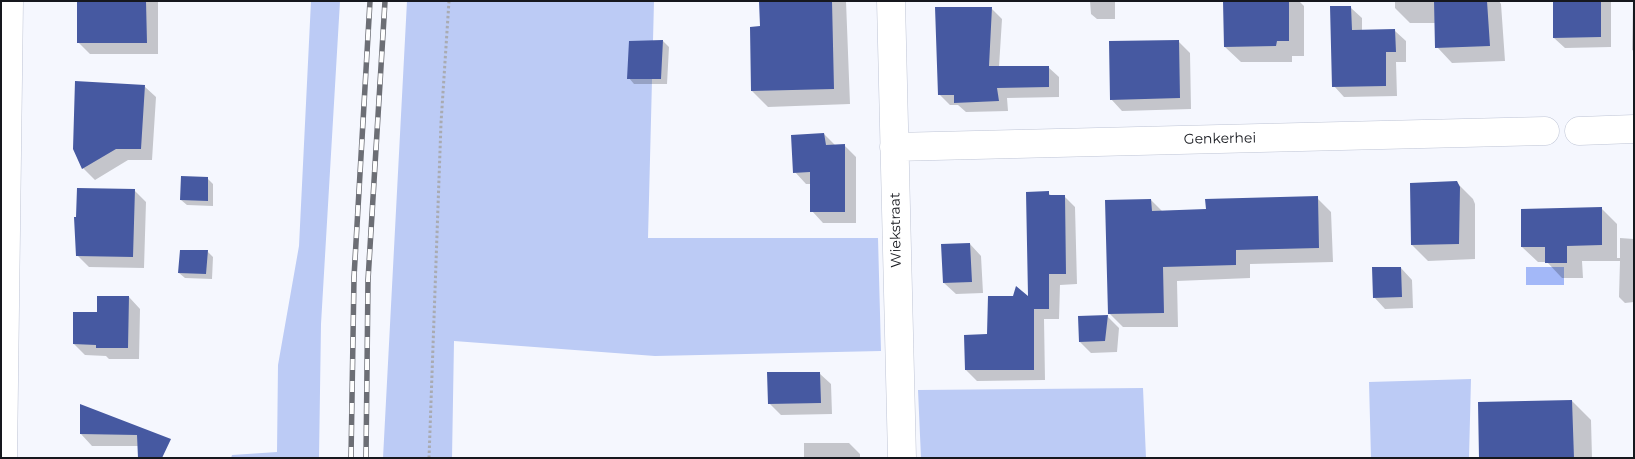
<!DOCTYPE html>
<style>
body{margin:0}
#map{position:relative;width:1635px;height:459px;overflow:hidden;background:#f5f7fe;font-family:Montserrat,sans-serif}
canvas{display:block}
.frame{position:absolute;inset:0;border:2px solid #16181e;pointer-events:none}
</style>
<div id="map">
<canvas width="1635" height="459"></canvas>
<div class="frame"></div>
</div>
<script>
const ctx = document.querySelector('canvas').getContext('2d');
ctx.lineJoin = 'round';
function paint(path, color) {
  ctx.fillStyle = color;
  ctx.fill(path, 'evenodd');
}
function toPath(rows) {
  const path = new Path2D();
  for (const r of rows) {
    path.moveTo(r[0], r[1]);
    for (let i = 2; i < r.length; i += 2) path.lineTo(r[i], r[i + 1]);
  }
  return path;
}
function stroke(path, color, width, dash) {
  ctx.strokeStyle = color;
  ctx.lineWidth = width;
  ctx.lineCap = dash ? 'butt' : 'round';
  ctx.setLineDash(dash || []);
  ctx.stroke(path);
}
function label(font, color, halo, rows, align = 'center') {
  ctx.font = font + ' Montserrat,sans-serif';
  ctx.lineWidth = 5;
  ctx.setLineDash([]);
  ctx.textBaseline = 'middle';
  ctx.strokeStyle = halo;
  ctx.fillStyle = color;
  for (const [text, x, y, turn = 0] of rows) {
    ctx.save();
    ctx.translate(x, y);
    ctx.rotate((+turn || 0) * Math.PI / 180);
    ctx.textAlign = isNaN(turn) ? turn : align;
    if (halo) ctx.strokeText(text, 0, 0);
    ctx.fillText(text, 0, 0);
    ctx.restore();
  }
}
paint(toPath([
 [311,1,340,1,321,324,319,458,231,458,232,455,277,452,278,365,299,246],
 [407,1,654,1,648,238,878,238,881,351,655,356,454,341,452,458,383,458],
 [1471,379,1469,458,1371,458,1369,382],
 [1143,388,1146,458,921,458,918,390]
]), '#bccbf5');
paint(toPath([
 [1526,267,1564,267,1564,285,1526,285]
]), '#a3b8f8');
paint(toPath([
 [78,1,158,1,158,54,90,54,78,42],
 [760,1,846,1,850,104,768,107,752,91,761,28],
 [1090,1,1115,1,1115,19,1097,19,1091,14],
 [1225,1,1299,1,1304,6,1304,56,1292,56,1292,62,1241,62,1225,47],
 [1395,1,1499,1,1501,4,1505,61,1452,63,1437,47,1436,23,1410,23,1395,8],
 [1554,1,1611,1,1611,47,1565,48,1554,38],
 [1633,1,1634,1,1634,51,1632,50],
 [991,8,1002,19,999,67,1048,67,1059,77,1059,97,1007,98,1008,111,966,112,958,105,950,105,939,94],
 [1351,8,1362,18,1362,31,1395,31,1406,41,1406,62,1396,62,1397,96,1344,97,1334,86],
 [663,41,669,47,667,84,634,84,629,78],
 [1179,42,1190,53,1191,109,1122,111,1111,99],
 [144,86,156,97,152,160,128,160,95,180,83,168,74,149],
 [824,134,836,146,844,145,856,157,856,223,823,223,812,211,811,184,806,184,795,172],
 [207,178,213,184,213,206,187,205,181,200],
 [1457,183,1473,199,1475,204,1475,259,1428,261,1412,245],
 [134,190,146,202,144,268,89,267,77,255],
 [1048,193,1052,196,1064,196,1075,207,1077,284,1060,285,1059,319,1044,319,1045,380,977,381,966,370,988,335,1029,299],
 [1317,198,1331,212,1333,262,1250,264,1250,278,1177,281,1178,327,1123,327,1109,313,1151,200,1162,211,1207,210],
 [1601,208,1617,224,1617,258,1620,258,1620,238,1634,239,1634,302,1625,303,1619,297,1620,261,1582,261,1583,278,1562,278,1547,262,1538,262,1522,247],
 [970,244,981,256,983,293,956,294,944,283],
 [207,251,213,257,212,279,185,278,179,273],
 [1401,268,1412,280,1413,308,1385,309,1374,297],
 [129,297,140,309,139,359,109,359,106,356,85,355,74,344,98,313],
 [1107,316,1119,328,1117,352,1091,353,1080,342],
 [819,373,831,384,832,414,781,415,769,403],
 [1572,401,1591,420,1592,458,1480,458],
 [81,406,165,446,92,446,81,434],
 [804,443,849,443,860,454,860,458,804,458]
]), '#0003');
paint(toPath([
 [77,1,146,1,147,43,77,43],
 [759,1,832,1,834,89,751,91,750,27,760,26],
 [1223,1,1289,1,1289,41,1277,41,1276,46,1224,47],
 [1434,1,1487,1,1490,46,1435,48],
 [1553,1,1601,1,1601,37,1553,38],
 [1330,6,1351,6,1352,30,1395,29,1396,52,1386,52,1386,86,1332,87],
 [935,7,992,7,989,66,1049,66,1049,87,997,88,999,101,954,103,954,95,938,95],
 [663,40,661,79,627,79,629,41],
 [1179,40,1180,98,1110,100,1109,41],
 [75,81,145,85,141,149,116,149,82,169,73,149],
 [824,133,826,145,845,144,845,212,810,212,810,172,793,173,791,135],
 [181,176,208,177,208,201,180,200],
 [1457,181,1460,187,1459,244,1411,245,1410,183],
 [77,188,135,189,133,257,76,256,74,217,76,217],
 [1049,191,1049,195,1065,195,1066,274,1049,274,1049,309,1034,309,1034,370,965,370,964,335,987,334,988,296,1013,296,1016,286,1028,296,1026,192],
 [1318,196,1319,248,1236,250,1236,265,1163,267,1164,313,1108,314,1105,200,1151,199,1152,211,1206,209,1205,199],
 [1602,207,1602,245,1567,246,1567,263,1545,263,1545,247,1521,247,1521,209],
 [970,243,972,282,943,283,941,244],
 [180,250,208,250,206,274,178,273],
 [1372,267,1401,267,1402,297,1373,298],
 [97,296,129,296,128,348,96,348,96,345,73,344,73,312,97,312],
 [1108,315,1105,341,1079,342,1078,316],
 [767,372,820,372,821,403,768,404],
 [1572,400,1574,458,1479,458,1478,402],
 [80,404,171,439,162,458,138,458,137,435,80,434]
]), '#4659a1');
const minor = toPath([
 [891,1,902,458],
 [1579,131,1634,129],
 [894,147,1545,131],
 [3,458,9,1]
]);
stroke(minor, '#bec4d5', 29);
stroke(toPath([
 [429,458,441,123,449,1]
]), '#a9abb2', 3, [2.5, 2.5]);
stroke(minor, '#fff', 28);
const rail = toPath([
 [351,458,354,277,370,1],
 [366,458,368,280,385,1]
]);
stroke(rail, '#6c6e75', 5.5);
stroke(rail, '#fff', 4, [11]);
label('14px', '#16181e', '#fff', [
 ["Genkerhei",1220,139,-1],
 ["Wiekstraat",896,230,-91]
]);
</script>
